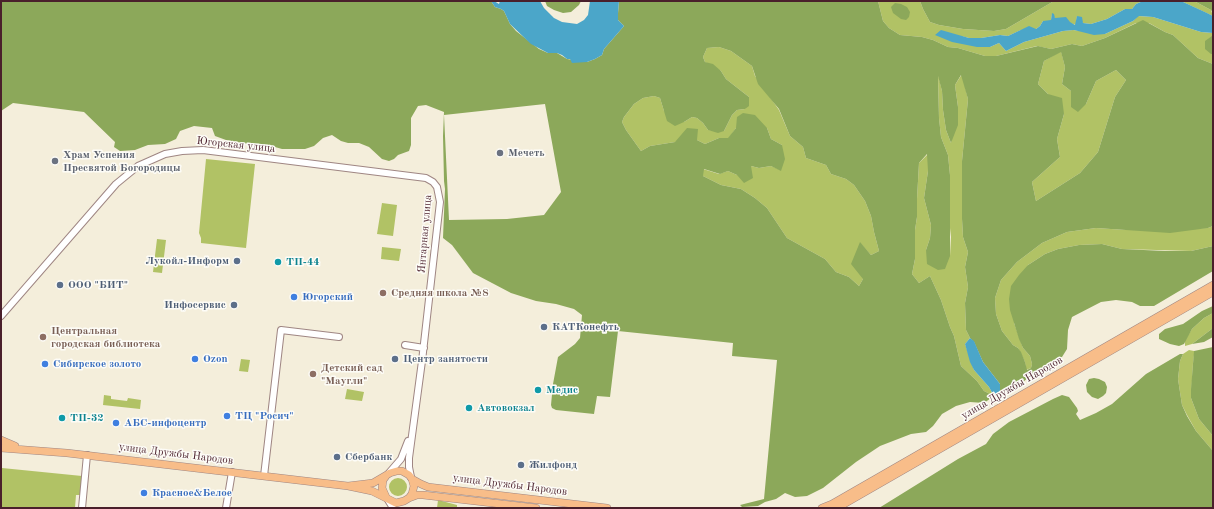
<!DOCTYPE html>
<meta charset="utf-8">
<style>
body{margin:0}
#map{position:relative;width:1214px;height:509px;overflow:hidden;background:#f4eedb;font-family:"Old Standard TT",serif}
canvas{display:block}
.frame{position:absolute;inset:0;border:2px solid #4a1f2b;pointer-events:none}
</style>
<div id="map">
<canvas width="1214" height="509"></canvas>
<div class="frame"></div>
</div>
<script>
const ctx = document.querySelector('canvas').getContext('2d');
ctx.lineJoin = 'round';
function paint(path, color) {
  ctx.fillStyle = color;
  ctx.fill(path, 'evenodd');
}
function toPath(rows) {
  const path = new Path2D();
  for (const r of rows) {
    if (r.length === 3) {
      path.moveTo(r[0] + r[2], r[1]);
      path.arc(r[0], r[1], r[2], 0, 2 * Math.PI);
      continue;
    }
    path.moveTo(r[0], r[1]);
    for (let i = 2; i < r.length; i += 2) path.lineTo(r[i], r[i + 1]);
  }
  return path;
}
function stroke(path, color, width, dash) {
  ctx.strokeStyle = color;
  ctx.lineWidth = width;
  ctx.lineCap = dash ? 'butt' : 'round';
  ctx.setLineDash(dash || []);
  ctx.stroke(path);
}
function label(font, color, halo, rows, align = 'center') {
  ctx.font = font + ' "Old Standard TT",serif';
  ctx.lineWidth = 3;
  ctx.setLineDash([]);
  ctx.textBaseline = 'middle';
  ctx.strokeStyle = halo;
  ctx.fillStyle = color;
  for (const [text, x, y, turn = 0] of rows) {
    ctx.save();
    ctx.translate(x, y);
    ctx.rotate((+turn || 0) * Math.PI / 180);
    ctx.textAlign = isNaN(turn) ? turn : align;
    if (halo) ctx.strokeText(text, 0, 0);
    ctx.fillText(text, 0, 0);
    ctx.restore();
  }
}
paint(toPath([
 [878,1,920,1,923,9,930,22,939,25,963,29,994,31,1006,29,1054,1,1143,1,1136,4,1132,9,1125,9,1107,19,1091,24,1083,23,1077,16,1076,25,1055,18,1052,14,1051,21,1043,21,1040,26,1036,29,1021,30,1008,36,1000,35,981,38,969,38,961,36,990,47,999,43,1006,51,1024,42,1063,31,1073,30,1105,34,1133,21,1138,16,1153,17,1201,32,1213,33,1211,54,1213,54,1213,64,1198,58,1173,35,1165,32,1149,23,1136,23,1105,38,1082,46,1072,44,1051,49,1037,46,996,56,985,56,958,48,948,47,933,40,922,37,900,35,889,28,883,21],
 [1181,1,1194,1,1211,10,1213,16],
 [719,47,731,51,752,66,755,76,779,110,790,136,803,147,806,158,826,165,831,174,846,179,854,185,865,201,871,216,874,232,879,251,871,255,860,243,863,279,859,286,849,277,836,272,825,259,787,238,767,208,755,198,741,189,721,185,703,176,703,169,719,174,728,171,737,175,751,166,759,168,771,166,781,170,782,145,771,139,767,128,736,128,729,138,719,138,705,144,697,140,675,142,650,146,641,151,626,130,622,122,624,117,634,104,643,98,654,96,660,98,664,111,684,122,692,117,697,118,703,123,708,130,724,131,732,115,737,110,745,109,749,97,726,79,721,71,705,62,703,57,707,48],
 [1061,51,1065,67,1062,84,1071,91,1071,107,1086,104,1096,81,1116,70,1126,80,1115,97,1098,152,1080,173,1036,201,1032,182,1060,157,1057,139,1064,114,1048,94,1038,84,1044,61],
 [938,74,942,91,943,110,946,130,951,143,958,107,955,85,962,74,968,99,962,161,962,219,963,237,968,252,965,267,968,287,965,303,966,330,970,338,965,344,974,370,989,387,994,396,984,391,977,381,961,366,954,336,950,327,941,300,930,276,919,283,912,274,915,259,915,230,917,217,917,199,919,163,928,154,928,171,924,198,931,225,930,238,926,250,950,256,951,237,949,219,950,175,948,155,941,137,939,118],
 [206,159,255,164,246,248,201,243,201,238,199,233],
 [382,203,397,205,393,236,377,234],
 [1213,226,1213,246,1191,251,1122,249,1102,244,1079,245,1058,249,1045,254,1028,265,1014,323,1023,348,1030,356,1032,364,1031,368,1026,370,1025,362,1018,348,1013,345,1002,331,996,314,995,298,1001,280,1017,262,1042,243,1067,232,1096,228,1126,230,1208,228],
 [157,239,166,240,162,273,153,272],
 [382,247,401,249,399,261,381,259],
 [1213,313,1213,328,1192,344,1185,346,1185,340,1192,329,1204,318],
 [1189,350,1194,351,1194,355,1193,363,1191,398,1199,419,1213,436,1213,451,1196,431,1187,415,1182,405,1178,379,1180,361,1183,354],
 [241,359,250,360,248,372,239,371],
 [347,389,364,392,362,401,345,399],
 [104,395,111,396,111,399,127,401,128,398,141,400,140,409,103,405],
 [2,468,82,476,80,495,76,495,75,508,1,508],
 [398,487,9],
 [438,500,457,505,457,508,437,508]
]), '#b1c265');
paint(toPath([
 [1,1,491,1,495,7,501,9,504,11,510,24,516,31,539,49,548,53,557,53,567,59,587,62,595,59,602,55,604,49,624,26,618,20,618,13,619,1,878,1,883,21,889,28,900,35,922,37,933,40,948,47,958,48,985,56,996,56,1038,46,1051,49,1072,44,1082,46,1105,38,1143,20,1165,32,1173,35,1198,58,1213,64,1213,226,1208,228,1170,233,1096,228,1067,232,1042,243,1017,262,1001,280,995,298,996,314,1002,331,1013,345,1018,348,1021,352,1025,362,1027,370,1031,368,1032,364,1030,356,1023,348,1019,339,1010,310,1009,299,1011,286,1019,275,1028,265,1045,254,1058,249,1079,245,1102,244,1122,249,1165,251,1191,251,1213,246,1213,271,1154,306,1140,306,1132,302,1116,300,1101,302,1072,317,1068,330,1067,349,1062,357,1035,372,1017,387,1005,392,1000,391,1000,384,983,362,974,342,970,338,966,330,965,303,968,287,965,267,968,252,963,237,962,219,962,161,968,99,961,75,955,85,958,107,958,125,951,143,946,130,943,110,942,91,938,76,939,118,941,137,948,155,950,175,950,256,945,269,938,270,927,264,926,250,930,238,931,225,924,198,928,171,927,154,919,163,917,199,917,217,915,230,915,259,912,274,919,283,930,276,941,300,950,327,954,336,961,366,977,381,984,391,994,396,984,403,970,402,956,406,942,414,933,426,926,432,911,434,880,446,856,462,823,488,807,496,795,497,785,493,776,499,765,502,758,506,742,507,740,505,764,499,777,360,732,356,733,343,618,331,610,397,597,396,594,414,556,410,552,408,551,405,553,384,558,357,575,344,580,338,582,315,574,309,556,304,536,301,511,293,473,273,452,245,443,238,445,189,444,181,443,136,444,112,426,105,418,106,411,118,411,145,409,151,398,155,394,159,389,161,382,159,369,147,359,143,348,143,341,141,332,135,323,138,314,146,305,149,282,149,275,147,266,147,253,145,226,140,215,136,212,128,194,126,180,131,176,139,165,144,148,145,135,150,120,151,114,147,115,142,84,112,13,103,1,111],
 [719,47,731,51,752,66,758,84,779,109,790,136,803,147,806,158,826,165,831,174,846,179,854,185,865,201,871,216,874,232,879,251,871,255,860,242,851,264,863,279,859,286,849,277,836,272,825,259,787,238,767,208,755,198,741,189,721,185,703,176,704,169,720,174,728,171,737,175,744,183,753,178,751,166,759,168,771,166,781,171,785,159,782,145,771,139,767,128,755,115,743,113,737,117,736,128,728,138,719,138,705,144,697,140,698,129,687,128,675,142,650,146,641,151,626,130,622,122,624,117,634,104,643,98,654,96,660,98,667,121,675,126,684,122,692,117,697,118,703,123,708,130,718,133,724,131,732,115,737,110,745,109,749,106,749,97,726,79,721,71,713,64,705,62,703,57,707,48],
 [1061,52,1065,67,1062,84,1071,91,1071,107,1078,112,1086,104,1096,81,1116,70,1126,80,1115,97,1098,152,1080,173,1036,201,1032,182,1060,157,1057,139,1064,114,1062,98,1048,94,1038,84,1044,61],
 [545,104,561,192,544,215,507,219,449,220,444,115],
 [545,1,581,1,579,5,571,12,563,13,554,10,547,6],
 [920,1,1054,1,1006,29,994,31,963,29,939,25,930,22,923,9],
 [1194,1,1213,1,1213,13,1211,10],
 [895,3,901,4,907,7,910,12,909,17,906,20,901,19,893,13,891,7],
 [1212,36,1213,54,1211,54,1205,49,1205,41],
 [1213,306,1213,313,1204,318,1192,329,1184,344,1179,346,1170,344,1159,339,1159,334,1165,329,1183,324,1202,311],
 [1213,328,1213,337,1204,342,1192,344],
 [1213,347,1213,436,1199,419,1191,398,1191,389,1194,351],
 [1180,354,1183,354,1180,361,1178,379,1182,405,1187,416,1196,431,1213,451,1213,508,879,508,958,459,986,444,993,434,1009,422,1053,399,1062,395,1069,397,1077,408,1078,411,1076,414,1080,420,1096,413,1112,404,1146,374],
 [1094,378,1099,379,1105,382,1107,387,1106,393,1103,396,1098,399,1092,397,1087,392,1086,385,1089,379]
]), '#8ca85a');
paint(toPath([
 [491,1,494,1,499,4,500,1,540,1,544,8,554,18,562,22,577,24,584,20,588,15,590,1,619,1,618,13,618,20,624,26,604,49,602,55,595,59,587,62,572,63,570,59,567,59,562,55,557,53,548,53,531,44,510,24,504,11,501,9,495,7],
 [1143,1,1181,1,1207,13,1213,16,1213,33,1201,32,1153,17,1139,16,1133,21,1105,34,1094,35,1074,30,1063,31,1024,42,1006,51,999,43,990,47,977,47,952,42,935,35,941,30,969,38,981,38,1000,35,1008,36,1029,26,1036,29,1040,26,1043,21,1051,20,1052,13,1054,14,1055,18,1066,17,1070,22,1075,25,1077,16,1082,17,1083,23,1091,24,1107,19,1125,9,1132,9,1136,4],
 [970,338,974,341,983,362,1000,384,1000,391,996,396,994,396,989,387,974,370,970,362,965,344]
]), '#4ba6c9');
const minor = toPath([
 [1,316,116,184,138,166,165,154,182,151,203,150,426,178,433,182,437,187,440,202,422,361,409,458,409,467,411,477],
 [405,345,424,348],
 [388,474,401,459,408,441],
 [264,476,281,330,339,337],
 [388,500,393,508],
 [82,508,87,455],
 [226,508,232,472]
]);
const major = toPath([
 [1,440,15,446],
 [1,448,67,453,348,486,372,491,396,503,404,501,409,498,412,494,414,486,412,479,409,475,402,471,397,471,390,473,373,483,348,486],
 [412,479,421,484,428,487,607,508],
 [386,497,382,488,383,480,386,476],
 [409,498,417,495,423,495,536,508],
 [822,508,832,504,1213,285],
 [837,508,1213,292]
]);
stroke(minor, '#9f8683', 8);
stroke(major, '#9f8683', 8);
stroke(minor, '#fff', 6);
stroke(major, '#f8bd89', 7);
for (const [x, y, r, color] of [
 [500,153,4,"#6b7280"],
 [55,161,4,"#6b7280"],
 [237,261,4,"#5c6f8a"],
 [278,262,4,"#0f9aa8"],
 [60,285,4,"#5c6f8a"],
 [383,293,4,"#8d6e63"],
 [294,297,4,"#3f7fe0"],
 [234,305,4,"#5c6f8a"],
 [544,327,4,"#5c6f8a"],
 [43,337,4,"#8d6e63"],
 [195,359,4,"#3f7fe0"],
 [395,359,4,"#5c6f8a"],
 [45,364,4,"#3f7fe0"],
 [313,374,4,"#8d6e63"],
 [538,390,4,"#0f9aa8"],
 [469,408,4,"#0f9aa8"],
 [227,416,4,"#3f7fe0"],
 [62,418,4,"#0f9aa8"],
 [116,423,4,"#3f7fe0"],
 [337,457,4,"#5c6f8a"],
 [521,465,4,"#5c6f8a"],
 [144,493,4,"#3f7fe0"]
]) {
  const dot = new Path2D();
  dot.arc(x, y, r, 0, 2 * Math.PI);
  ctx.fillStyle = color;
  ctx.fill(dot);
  stroke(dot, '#fdfcf7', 1.5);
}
label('11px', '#4a1f2b', '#fdfcf7', [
 ["Югорская улица",236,145,6],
 ["Янтарная улица",425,234,-85],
 ["улица Дружбы Народов",1012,388,-30],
 ["улица Дружбы Народов",176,454,7],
 ["улица Дружбы Народов",510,485,7]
]);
label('bold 11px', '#5b616d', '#fdfcf7', [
 ["Мечеть",508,153],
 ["Храм Успения",63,155],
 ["Пресвятой Богородицы",63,168]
], 'left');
label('bold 11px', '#4e5e75', '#fdfcf7', [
 ["Лукойл-Информ",229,261,"right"],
 ["ООО \"БИТ\"",68,285],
 ["Инфосервис",226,305,"right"],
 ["КАТКонефть",552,327],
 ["Центр занятости",403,359],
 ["Сбербанк",345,457],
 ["Жилфонд",529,465]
], 'left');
label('bold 11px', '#0d838f', '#fdfcf7', [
 ["ТП-44",286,262],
 ["Медис",546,390],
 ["Автовокзал",477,408],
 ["ТП-32",70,418]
], 'left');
label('bold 11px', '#785e54', '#fdfcf7', [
 ["Средняя школа №8",391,293],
 ["Центральная",51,331],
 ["городская библиотека",51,344],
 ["Детский сад",321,368],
 ["\"Маугли\"",321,381]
], 'left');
label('bold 11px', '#366cbe', '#fdfcf7', [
 ["Югорский",302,297],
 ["Ozon",203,359],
 ["Сибирское золото",53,364],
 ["ТЦ \"Росич\"",235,416],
 ["АБС-инфоцентр",124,423],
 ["Красное&Белое",152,493]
], 'left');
</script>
